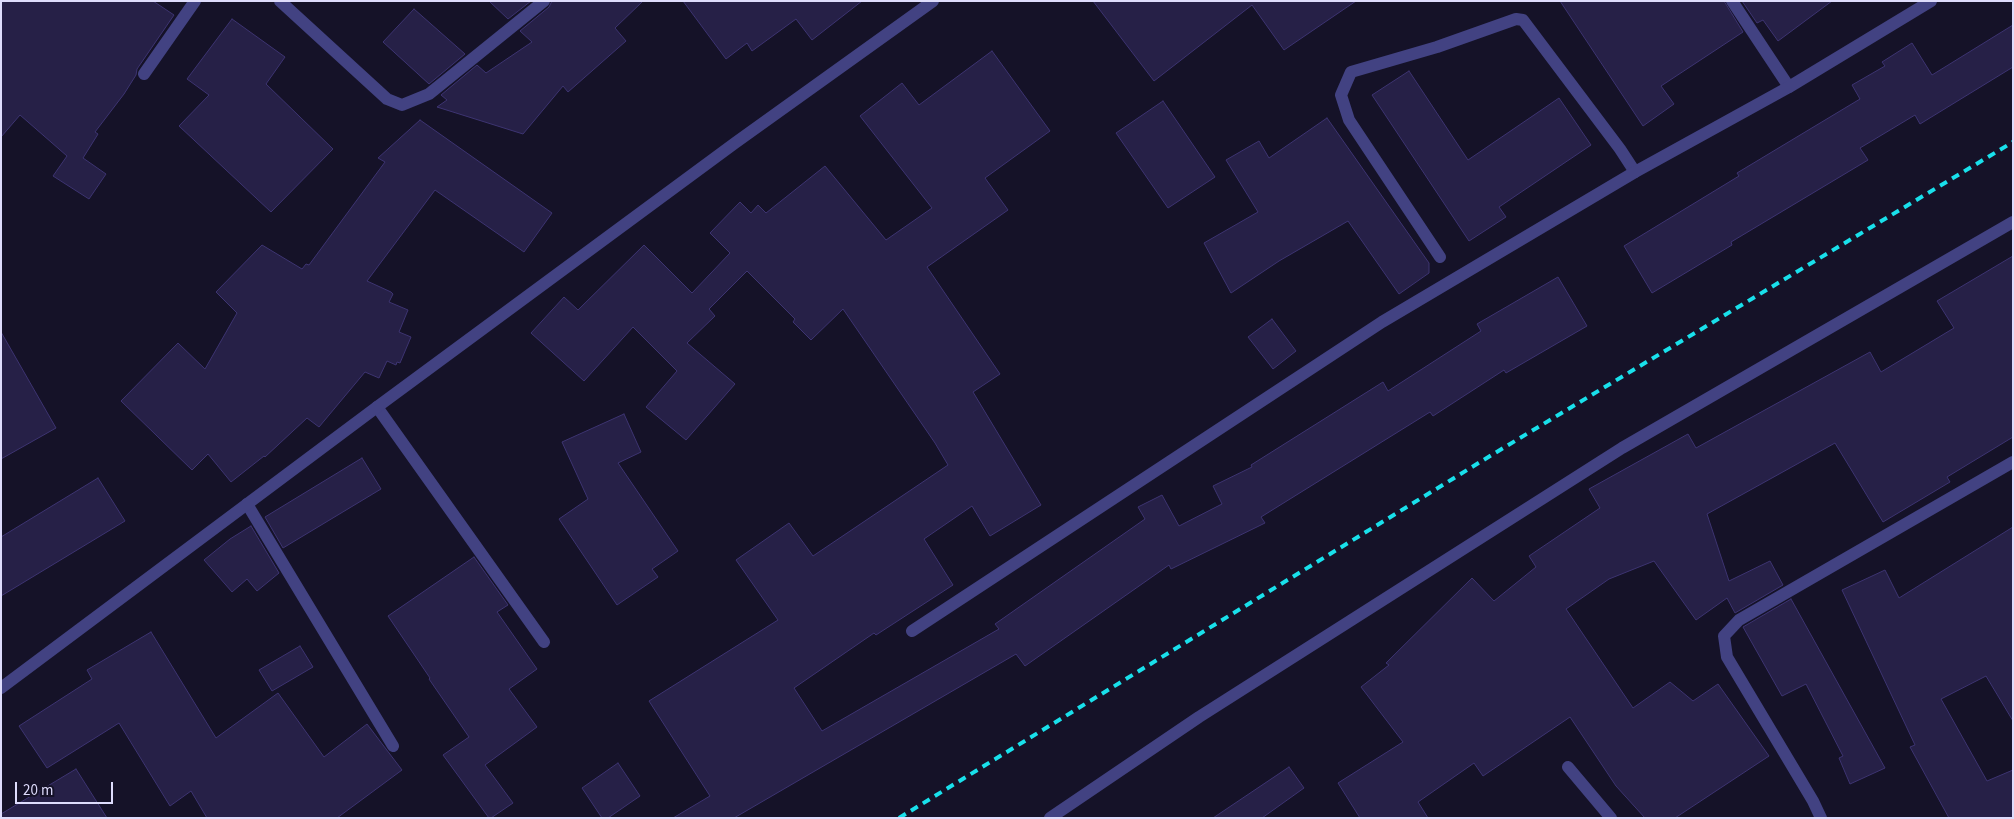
<!DOCTYPE html>
<style>
body{margin:0}
#map{position:relative;width:2014px;height:819px;overflow:hidden;background:#151228;font-family:"Source Sans 3",sans-serif}
canvas{display:block}
.frame{position:absolute;inset:0;border:2px solid #dedcfc;pointer-events:none}
.scale{position:absolute;left:15px;top:782px;width:98px;height:22px;box-sizing:border-box;border:2px solid #dedcfc;border-top:0;padding-left:6px;font-size:15px;line-height:18px;white-space:nowrap;color:#dedcfc;-webkit-text-stroke:4px #151228;paint-order:stroke}
</style>
<div id="map">
<canvas width="2014" height="819"></canvas>
<div class="frame"></div>
<div class="scale">20 m</div>
</div>
<script>
const ctx = document.querySelector('canvas').getContext('2d');
ctx.lineJoin = 'round';
function paint(path, color) {
  ctx.fillStyle = color;
  ctx.fill(path, 'evenodd');
}
function toPath(rows) {
  const path = new Path2D();
  for (const r of rows) {
    path.moveTo(r[0], r[1]);
    for (let i = 2; i < r.length; i += 2) path.lineTo(r[i], r[i + 1]);
  }
  return path;
}
function stroke(path, color, width, dash) {
  ctx.strokeStyle = color;
  ctx.lineWidth = width;
  ctx.lineCap = dash ? 'butt' : 'round';
  ctx.setLineDash(dash || []);
  ctx.stroke(path);
}
const building = toPath([
 [1,1,153,1,174,15,137,69,136,75,124,94,95,132,98,134,83,158,106,174,89,199,53,176,67,156,20,115,1,137,1,1],
 [489,1,531,1,508,19,489,1],
 [552,1,643,1,615,28,626,41,568,92,563,86,523,134,437,107,447,100,441,95,477,65,486,73,532,42,520,31,549,7,552,1],
 [683,1,862,1,812,40,796,19,752,51,747,43,726,59,683,1],
 [1093,1,1356,1,1284,50,1252,5,1154,81,1093,1],
 [1560,1,1724,1,1743,32,1661,86,1674,104,1643,126,1560,1],
 [1742,1,1832,1,1778,41,1763,20,1757,23,1742,1],
 [414,9,465,54,429,84,383,42,414,9],
 [232,19,285,57,266,84,333,149,271,212,179,126,209,95,187,79,232,19],
 [2013,25,2013,67,1920,124,1915,115,1860,148,1868,160,1731,242,1732,245,1652,293,1624,246,1739,176,1737,173,1860,99,1852,85,1885,66,1882,62,1912,43,1932,75,2013,25],
 [992,51,1050,131,985,178,1008,210,927,267,1000,374,973,392,1041,505,990,536,972,506,924,539,953,585,876,635,874,633,794,688,822,731,999,629,995,624,1145,519,1138,507,1162,495,1179,526,1222,504,1213,486,1252,467,1251,465,1383,382,1388,391,1481,331,1477,324,1558,277,1587,326,1506,373,1504,370,1433,416,1430,412,1261,517,1265,523,1171,569,1169,565,1025,666,1016,654,734,818,673,818,710,796,649,701,778,620,736,560,789,523,813,556,948,465,935,443,843,309,811,340,793,322,795,319,747,271,709,309,715,316,687,343,735,384,686,440,646,407,677,371,633,327,584,381,531,333,564,297,578,310,644,245,692,293,730,253,710,233,740,202,751,213,758,205,766,213,825,166,886,240,932,208,860,116,902,83,919,105,992,51],
 [1409,71,1468,160,1559,98,1591,145,1499,207,1506,217,1469,241,1372,95,1409,71],
 [1163,101,1215,177,1168,208,1116,133,1163,101],
 [1327,118,1429,263,1429,273,1399,294,1348,221,1279,261,1231,293,1204,243,1258,212,1226,160,1259,141,1269,158,1327,118],
 [420,120,552,213,524,252,435,190,367,281,391,292,393,294,389,302,408,310,399,332,411,337,400,363,397,362,396,365,387,361,379,378,365,372,319,427,307,418,265,457,264,456,231,482,208,454,192,470,121,401,178,343,205,369,237,313,216,292,262,245,302,269,306,264,309,265,385,162,378,158,420,120],
 [2013,256,2013,437,1947,477,1950,482,1883,522,1835,443,1707,514,1729,581,1770,561,1783,585,1735,613,1727,598,1696,620,1654,561,1609,579,1566,609,1633,708,1670,682,1693,701,1718,684,1769,756,1675,818,1645,818,1616,786,1570,717,1483,776,1474,763,1418,802,1428,818,1360,818,1338,783,1403,742,1361,687,1389,665,1386,663,1472,578,1494,601,1536,567,1529,556,1600,508,1589,489,1688,434,1696,448,1870,352,1881,372,1954,328,1937,301,2013,256],
 [1272,319,1296,351,1273,369,1248,337,1272,319],
 [1,332,56,428,1,459,1,332],
 [624,414,641,452,618,463,678,551,652,569,658,577,617,605,559,519,588,499,562,442,624,414],
 [362,458,381,489,283,548,265,517,362,458],
 [98,478,125,521,1,596,1,537,98,478],
 [251,526,279,573,257,591,247,579,232,592,204,560,230,539,251,526],
 [2013,527,2013,721,1986,676,1941,699,1987,781,2013,770,2013,818,1949,818,1910,747,1915,745,1842,590,1885,570,1899,598,2013,527],
 [474,557,508,605,497,612,537,669,509,689,537,727,485,765,513,803,491,818,489,818,443,755,469,737,429,679,430,678,388,616,474,557],
 [1791,599,1885,768,1850,784,1839,758,1843,756,1806,684,1782,696,1743,627,1791,599],
 [151,632,216,738,278,693,324,757,367,724,402,770,337,818,207,818,191,791,170,806,119,723,47,768,19,726,92,679,87,670,151,632],
 [300,646,313,667,272,691,259,670,300,646],
 [618,763,640,796,608,818,602,818,582,788,618,763],
 [1289,767,1304,788,1262,818,1213,818,1289,767],
 [76,769,107,818,1,818,1,814,76,769]
]);
paint(building, '#262047');
stroke(building, '#3d3471', 1);
stroke(toPath([
 [1732,1,1789,87],
 [1440,257,1349,120,1341,95,1351,72,1437,47,1516,19,1523,20,1620,149,1635,172],
 [377,407,544,642],
 [247,504,393,746]
]), '#424282', 12);
stroke(toPath([
 [280,1,387,99,402,105,429,94,544,1],
 [144,74,195,1],
 [912,631,1382,322,1635,172,1789,87,1931,1],
 [1,688,377,407,735,143,933,1],
 [1568,767,1611,818],
 [1050,818,1199,717,1622,448,2013,222],
 [1821,818,1813,801,1727,657,1724,636,1739,620,2013,462]
]), '#424282', 12);
stroke(toPath([
 [899,818,1490,456,2013,142]
]), '#19e0eb', 4, [8, 6]);
</script>
